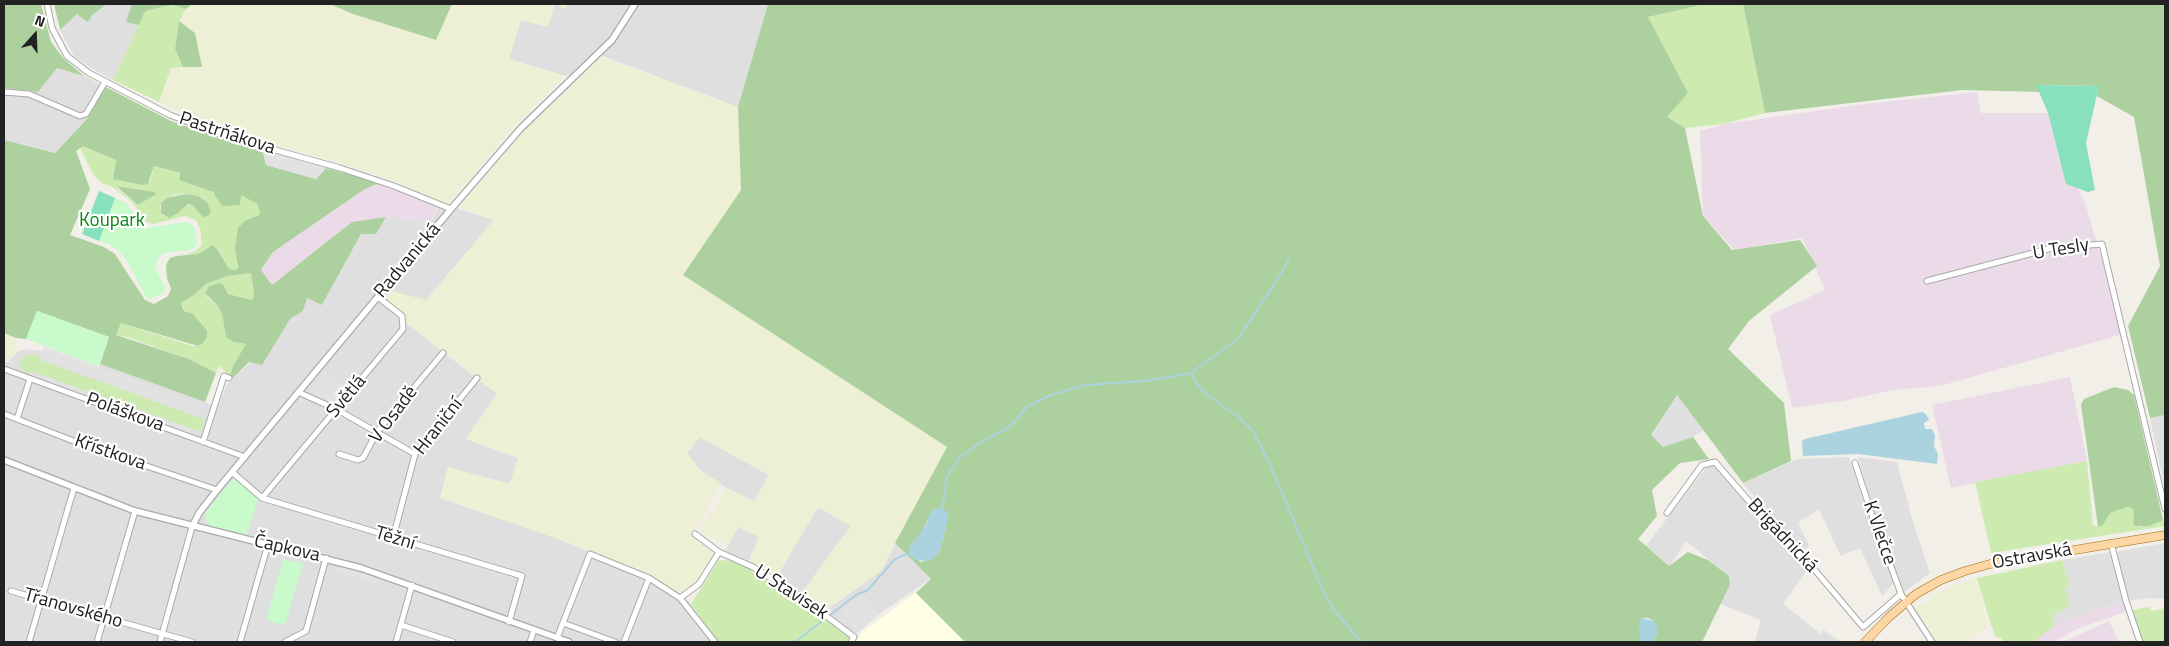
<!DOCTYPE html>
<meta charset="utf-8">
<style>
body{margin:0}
#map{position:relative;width:2169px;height:646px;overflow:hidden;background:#f2efe9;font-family:"Titillium Web",sans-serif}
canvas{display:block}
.frame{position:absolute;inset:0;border:5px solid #222;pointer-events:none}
.north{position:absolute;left:10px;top:10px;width:50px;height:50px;-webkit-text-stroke:4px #fff;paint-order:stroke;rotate:20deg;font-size:14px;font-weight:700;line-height:20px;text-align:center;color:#222}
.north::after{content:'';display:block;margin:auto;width:18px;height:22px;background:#222;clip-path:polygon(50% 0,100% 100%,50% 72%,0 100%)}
</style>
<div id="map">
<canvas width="2169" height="646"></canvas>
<div class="frame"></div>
<div class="north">N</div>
</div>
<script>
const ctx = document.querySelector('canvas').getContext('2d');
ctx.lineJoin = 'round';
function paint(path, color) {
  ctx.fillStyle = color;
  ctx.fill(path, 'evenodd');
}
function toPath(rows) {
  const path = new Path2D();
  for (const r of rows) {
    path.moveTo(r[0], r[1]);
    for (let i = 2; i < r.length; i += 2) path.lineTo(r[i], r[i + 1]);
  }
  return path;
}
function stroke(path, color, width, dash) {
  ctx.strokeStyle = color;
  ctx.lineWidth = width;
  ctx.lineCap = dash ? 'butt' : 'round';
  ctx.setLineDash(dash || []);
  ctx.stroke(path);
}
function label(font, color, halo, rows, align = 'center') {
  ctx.font = font + ' "Titillium Web",sans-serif';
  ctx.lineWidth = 4.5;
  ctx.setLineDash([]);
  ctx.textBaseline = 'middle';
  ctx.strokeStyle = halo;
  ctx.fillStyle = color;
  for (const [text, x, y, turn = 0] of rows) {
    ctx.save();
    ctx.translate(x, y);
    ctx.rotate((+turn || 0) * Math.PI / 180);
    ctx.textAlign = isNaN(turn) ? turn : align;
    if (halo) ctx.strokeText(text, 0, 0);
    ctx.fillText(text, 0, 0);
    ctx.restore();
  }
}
paint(toPath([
 [107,4,132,4,127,21,139,25,113,80,91,68,74,56,60,30,77,14,87,22,90,20,91,16],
 [555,4,565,8,567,4,768,4,738,107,597,54,576,74,565,76,509,59,521,20],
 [57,68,84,76,106,87,86,120,55,153,4,140,4,88,38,92],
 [441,203,494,220,426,301,391,291,404,321,497,394,466,439,518,458,510,484,441,498,561,540,644,574,677,591,691,604,718,642,4,642,4,363,8,362,17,352,24,349,43,351,44,347,98,367,100,364,218,407,227,384,278,337,290,319,303,311,307,298,323,304,361,234,376,233,386,217,431,221],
 [1677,394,1704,430,1693,437,1663,447,1651,436],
 [2165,415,2165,489,2150,418],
 [700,437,769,475,754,501,726,488,701,471,687,453],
 [1849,457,1864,504,1895,582,1882,596,1860,548,1841,556,1819,510,1798,522,1809,546,1804,551,1770,517,1743,483,1798,459],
 [1858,457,1897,462,1912,519,1930,573,1904,592,1878,527],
 [1709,464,1715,464,1809,567,1783,604,1821,634,1824,630,1840,642,1755,642,1761,620,1721,604,1730,585,1729,576,1686,541,1670,566,1646,546],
 [818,507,851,526,801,594,776,578],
 [739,526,759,537,749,561,725,550],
 [895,543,931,579,879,614,856,634,825,611,881,571],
 [2165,543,2165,599,2149,598,2128,601,2115,552],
 [2111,552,2124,600,2055,625,2052,615,2070,607,2064,587,2070,586,2062,560]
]), '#e0dfdf');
paint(toPath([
 [1977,92,1981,113,2048,113,2066,184,2078,188,2085,203,2118,314,2120,335,1940,386,1894,390,1842,401,1792,408,1770,315,1825,290,1802,238,1735,250,1703,216,1700,131,1724,124,1864,104],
 [382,182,439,204,431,221,386,217,352,222,272,285,261,270,273,252,365,189],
 [2070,377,2087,461,1951,488,1932,405],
 [2124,600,2128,611,2079,628,2054,642,2034,642,2055,625],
 [2109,621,2119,642,2063,642,2067,640]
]), '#ebdbe8');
paint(toPath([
 [916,593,965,642,856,642,862,632]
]), '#ffffe5');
paint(toPath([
 [192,4,330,4,353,14,435,40,452,4,567,4,565,9,555,4,548,27,521,20,509,59,565,76,519,121,448,204,389,179,316,156,250,139,181,113,159,102,171,67,202,66,195,33,179,21,186,9],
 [602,57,738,107,742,190,683,275,947,447,881,571,825,611,801,594,851,526,818,507,776,578,749,561,759,537,739,527,728,545,700,532,726,488,754,501,769,475,700,437,687,453,701,471,721,483,693,533,712,551,712,559,696,584,677,591,644,574,561,540,440,498,448,467,510,484,518,458,466,438,497,394,404,321,383,301,391,291,426,300,494,220,459,207,528,126],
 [4,333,16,338,17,352,8,362,4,363],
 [1978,577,1987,629,1966,642,1937,642,1915,608,1944,590]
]), '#eef0d5');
paint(toPath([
 [1696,4,1743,4,1765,113,1724,124,1685,128,1666,117,1648,17,1696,6],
 [172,5,186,9,179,21,175,49,183,67,171,68,159,102,113,80,144,13,148,10],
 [83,145,116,160,113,179,150,182,154,166,180,173,179,180,209,190,214,194,241,195,257,204,260,211,259,215,246,220,236,270,229,269,219,250,207,247,198,254,186,255,197,250,202,244,200,228,196,220,185,216,154,224,146,222,132,202,112,187,102,183,94,176,80,148],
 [118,186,155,192,156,192,138,205,116,188],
 [173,195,186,194,204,199,194,207,191,205,186,205,178,213,167,218,161,213,160,206,163,201],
 [251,273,254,295,252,300,228,294,223,284,220,283,206,296,218,306,222,314,226,337,233,342,247,344,233,366,230,376,219,366,216,373,189,359,127,337,115,335,121,323,192,346,198,346,203,343,181,303,194,295,206,284,227,276],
 [31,354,37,355,40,360,205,419,200,432,33,372,27,374,22,370,20,364,23,357],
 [2087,461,2093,525,2098,527,2110,513,2128,507,2132,508,2134,513,2133,523,2140,527,2163,520,2165,526,1991,553,1975,482],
 [719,560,736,561,794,595,850,637,847,642,718,642,691,604],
 [2062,560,2070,586,2065,588,2070,607,2052,615,2055,625,2034,642,2003,642,2001,638,1996,637,1991,625,1977,578],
 [2148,607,2153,611,2165,608,2165,642,2142,642,2133,610]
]), '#cdebb0');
paint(toPath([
 [4,4,41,4,51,42,63,58,84,76,57,68,38,92,4,88],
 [54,4,107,4,91,16,90,20,87,22,77,14,60,30],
 [132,4,192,4,186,9,172,5,148,10,144,13,139,25,126,22],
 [330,4,452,4,436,40,353,14],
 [768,4,1696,4,1697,6,1648,17,1688,93,1667,117,1685,128,1703,216,1732,250,1800,240,1817,266,1749,321,1728,349,1784,403,1791,461,1743,483,1677,395,1651,435,1663,447,1693,437,1709,459,1680,463,1652,490,1657,516,1638,539,1669,566,1688,552,1708,560,1729,576,1730,585,1702,642,1652,642,1654,621,1648,618,1642,618,1641,642,965,642,916,593,931,579,895,543,947,447,683,275,741,190,738,107],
 [948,518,940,551,932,559,920,562,910,546,921,535,928,519],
 [1743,4,2165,4,2165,415,2150,418,2128,326,2160,266,2134,117,2097,96,2099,86,2037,85,2039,92,1962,90,1765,113],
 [179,21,195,33,202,67,183,67,175,49],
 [106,87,171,121,263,152,266,165,316,179,326,168,379,183,365,189,273,252,261,270,272,285,352,222,386,217,376,234,361,234,322,305,307,298,303,311,290,319,262,365,249,362,233,378,230,376,233,366,246,344,233,342,226,337,222,314,218,306,205,293,209,286,220,283,223,284,228,294,252,300,254,295,251,273,227,276,206,284,194,295,181,303,184,311,193,314,207,331,207,337,203,343,198,346,121,323,116,335,189,359,216,373,205,402,100,364,109,337,37,311,26,339,16,338,4,333,4,140,55,153,86,120],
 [83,146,116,160,113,179,143,185,148,184,154,166,180,173,179,180,213,192,222,206,240,205,241,195,257,204,260,211,259,215,246,220,238,228,235,249,238,266,236,270,229,269,218,250,212,245,198,254,176,256,170,258,166,265,167,278,171,289,168,296,154,304,145,300,115,254,104,247,70,235,90,189,76,151],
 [116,186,155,192,156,194,138,205],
 [186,194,198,196,207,202,211,212,208,216,203,217,192,205,188,204,178,213,169,218,161,213,161,203,167,198],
 [2114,387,2128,390,2134,395,2163,520,2149,526,2135,526,2133,523,2134,513,2132,508,2128,507,2110,513,2103,525,2098,527,2081,404,2084,399]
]), '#add19e');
paint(toPath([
 [99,191,126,203,141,224,147,228,184,222,189,223,194,227,197,243,196,246,190,250,163,253,157,260,156,269,165,288,164,293,151,299,146,297,127,261,119,251,110,245,82,234],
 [37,311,109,337,98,366,26,339],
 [234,478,258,499,247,535,210,526,206,522,206,512],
 [283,559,303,564,285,625,266,620]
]), '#c8facc');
paint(toPath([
 [2036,85,2099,86,2086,143,2095,190,2088,192,2066,184,2048,113],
 [99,191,115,198,99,241,82,234]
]), '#88e0be');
paint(toPath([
 [262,147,327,164,326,168,316,179,266,165],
 [44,347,202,404,198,417,40,359],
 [325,370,348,390,337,404,332,404,309,393],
 [33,372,193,429,190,437,30,379],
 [335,566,380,579,378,584,334,571],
 [863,593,879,613,857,631,841,611]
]), '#e2e2e2');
paint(toPath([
 [1922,412,1926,414,1929,420,1924,423,1925,429,1932,429,1935,435,1934,446,1938,454,1937,464,1858,454,1803,456,1802,441,1805,439],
 [937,508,943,509,947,512,948,518,940,551,932,559,927,561,916,560,910,556,909,552,910,546,925,527,931,511],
 [1642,618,1654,621,1657,626,1658,634,1652,642,1641,642,1640,641,1639,623]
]), '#aad3df');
stroke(toPath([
 [1192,372,1238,339,1281,274,1289,258],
 [942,511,947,476,960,457,978,444,1011,426,1027,407,1051,395,1085,385,1145,381,1192,373,1197,384,1207,395,1239,417,1253,431,1273,471,1324,593,1337,614,1362,642],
 [795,642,856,595,868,590,894,560,901,556,910,554]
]), '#aad3df', 2);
const minor = toPath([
 [47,4,52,28,67,56,89,73,170,115,225,136,340,168,394,186,451,209],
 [4,92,29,94,80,116,86,114,105,82],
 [1927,281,2052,248,2102,244,2165,509],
 [4,369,245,457],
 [298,392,336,409,415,454],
 [4,414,76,442,217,490],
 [17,419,30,379],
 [203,442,224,376,229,378],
 [339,454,358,460,363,458,377,432,443,353],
 [1855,463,1871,512,1901,594,1932,642],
 [232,472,262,498,522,576,509,622],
 [262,498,403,329,402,316,378,297],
 [1667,513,1702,465,1715,462,1754,507,1814,569,1863,627,1901,594],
 [695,534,719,552,753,567,796,593,854,637,851,642],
 [393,538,415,454,477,378],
 [2111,543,2126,601,2140,642],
 [11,591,192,642],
 [680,598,699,584,719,552],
 [563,623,615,642],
 [401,625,453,642],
 [557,638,590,554,649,578,680,598,715,642],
 [29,642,74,488],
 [97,642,135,511],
 [160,642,192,527],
 [240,642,268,544],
 [285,642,306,631,326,558],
 [396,642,412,585],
 [530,642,534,630],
 [624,642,649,578]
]);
const tertiary = toPath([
 [4,460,135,511,361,568,569,642],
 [192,527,199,513,217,490,451,209,521,128,612,40,635,4]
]);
const primary = toPath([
 [1865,642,1889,617,1916,594,1941,580,1965,571,1990,564,2165,535]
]);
stroke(minor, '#a9a9a9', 7);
stroke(tertiary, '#a9a9a9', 8);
stroke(primary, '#a06b00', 9);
stroke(minor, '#fff', 5);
stroke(tertiary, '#fff', 5.5);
stroke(primary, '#fcd6a4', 8);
label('19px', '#222', '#fff', [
 ["Pastrňákova",227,134,18],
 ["U Tesly",2061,250,-9],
 ["Radvanická",408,261,-50],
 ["Světlá",347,397,-50],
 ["Poláškova",125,413,20],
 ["V Osadě",394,415,-53],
 ["Hraniční",439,427,-52],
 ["Křístkova",110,453,19],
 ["K Vlečce",1879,533,71],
 ["Brigádnická",1782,536,47],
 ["Těžní",395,539,17],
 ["Čapkova",287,549,13],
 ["Ostravská",2032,557,-10],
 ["U Stavisek",791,593,33],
 ["Třanovského",73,609,16]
]);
label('19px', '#0c8416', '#fff', [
 ["Koupark",112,221]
]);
</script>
